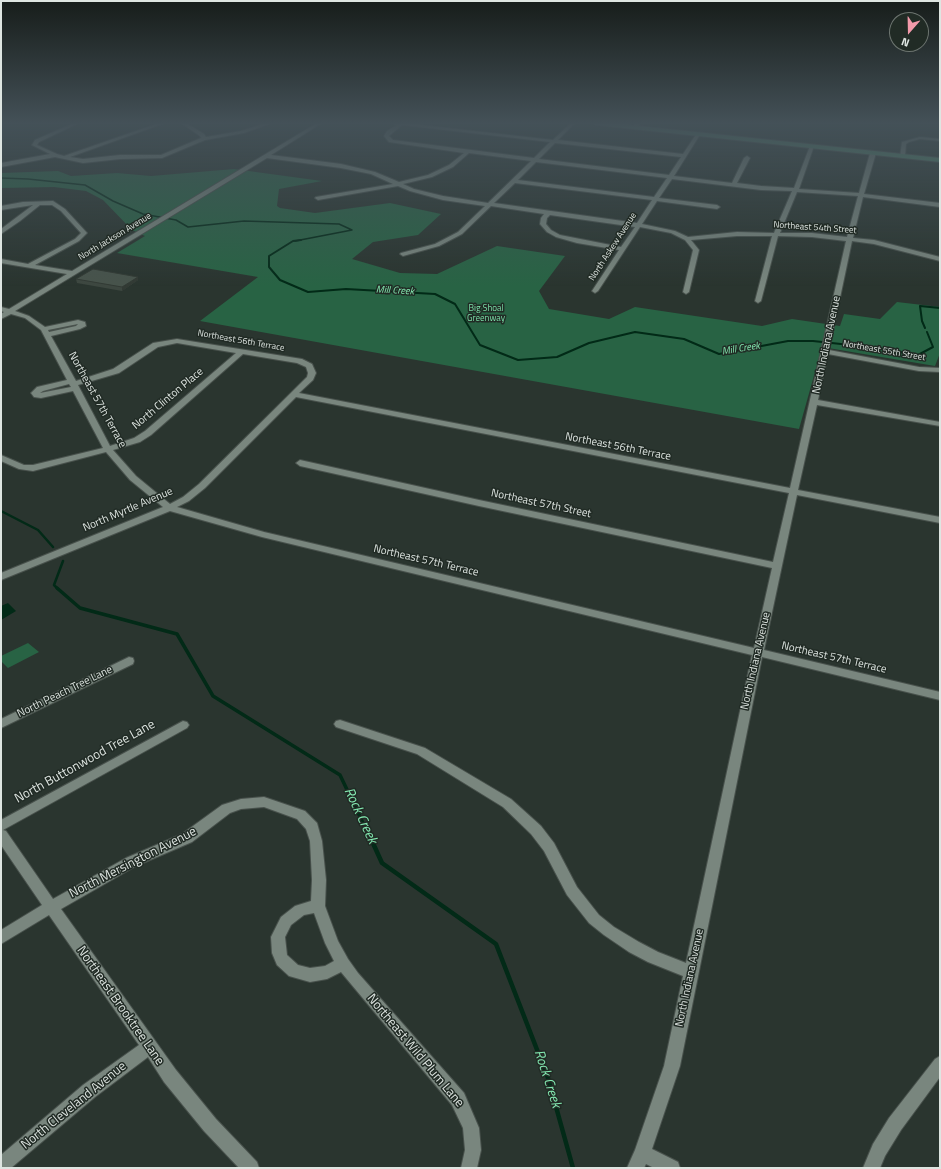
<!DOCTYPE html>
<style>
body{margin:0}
#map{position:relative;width:941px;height:1169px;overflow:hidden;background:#2a352f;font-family:"Titillium Web",sans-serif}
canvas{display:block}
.frame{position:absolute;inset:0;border:2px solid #dee5e1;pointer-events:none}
.north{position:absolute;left:889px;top:12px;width:40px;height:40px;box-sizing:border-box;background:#212b25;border:1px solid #6d7570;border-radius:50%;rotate:200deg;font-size:11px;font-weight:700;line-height:16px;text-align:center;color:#dee5e1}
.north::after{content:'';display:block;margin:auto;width:14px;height:18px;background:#f39aaa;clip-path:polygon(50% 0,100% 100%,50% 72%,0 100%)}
</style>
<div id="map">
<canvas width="941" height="1169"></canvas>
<div class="frame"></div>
<div class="north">N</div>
</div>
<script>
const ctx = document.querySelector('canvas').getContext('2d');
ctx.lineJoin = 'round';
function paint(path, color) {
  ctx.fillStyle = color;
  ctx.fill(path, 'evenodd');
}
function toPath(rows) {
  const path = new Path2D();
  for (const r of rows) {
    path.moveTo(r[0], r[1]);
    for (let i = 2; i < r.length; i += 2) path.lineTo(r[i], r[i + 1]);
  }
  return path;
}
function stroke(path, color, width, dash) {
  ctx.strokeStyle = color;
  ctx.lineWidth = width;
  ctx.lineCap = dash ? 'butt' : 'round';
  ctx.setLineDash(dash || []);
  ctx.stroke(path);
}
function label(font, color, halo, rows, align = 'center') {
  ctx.font = font + ' "Titillium Web",sans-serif';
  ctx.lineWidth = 3;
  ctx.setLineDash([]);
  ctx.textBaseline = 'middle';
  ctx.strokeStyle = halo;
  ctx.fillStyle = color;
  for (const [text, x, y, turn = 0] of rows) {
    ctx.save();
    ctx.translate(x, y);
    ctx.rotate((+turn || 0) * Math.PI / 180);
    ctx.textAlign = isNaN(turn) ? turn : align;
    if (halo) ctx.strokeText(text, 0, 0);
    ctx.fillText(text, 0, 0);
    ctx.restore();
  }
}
paint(toPath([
 [234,169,322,181,279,189,277,206,280,208,315,213,390,203,441,214,418,235,373,242,352,259,400,273,437,274,497,246,565,256,539,291,549,309,609,319,635,307,762,326,792,319,840,326,844,314,880,319,897,302,940,307,940,353,935,366,822,347,799,429,200,321,258,277,117,253,145,236,132,230,103,200,86,191,54,187,1,188,1,173,58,171,71,176,117,173,151,176],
 [28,643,39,652,8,668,1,661,1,656]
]), '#286344');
paint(toPath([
 [8,603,16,611,1,620,1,606]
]), '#022a17');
stroke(toPath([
 [1,178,28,179,85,185,113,201,143,214,176,220,188,227,244,221,339,224,352,230,295,241]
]), '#022a17', 1.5);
stroke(toPath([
 [301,240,293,241,269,256,269,267,280,280,308,292,346,289,435,294,455,304,480,345,518,360,557,357,589,343,635,332,684,339,719,354,788,341,813,341,869,347,918,355,933,347,927,332],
 [925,328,922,321,920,306,940,308]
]), '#022a17', 2);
stroke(toPath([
 [1,511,38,530,53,547],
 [58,589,54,585,63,561]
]), '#022a17', 2.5);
stroke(toPath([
 [57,588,80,608,177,634,213,696,340,775,372,842]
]), '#022a17', 3.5);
stroke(toPath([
 [372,841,382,863,496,944,548,1078,573,1168]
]), '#022a17', 4.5);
const minor = toPath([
 [74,123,79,123,39,142,37,145,57,154,64,156,159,123,165,123,70,157,83,159,120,155,161,155,201,138,200,136,181,123,186,123,204,134,206,137,241,131,266,123,272,123,244,133,205,140,162,158,120,159,83,163,55,157,1,167,1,163,50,154,32,145,35,140,74,123],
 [317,123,322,123,271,155,341,164,375,172,399,182,428,175,449,165,464,153,389,142,384,136,387,131,397,125,392,123,404,123,553,140,571,123,575,123,558,140,683,154,697,133,701,133,674,176,732,183,744,158,747,156,750,158,737,183,761,186,794,188,810,146,812,145,814,146,799,189,859,193,870,153,873,151,876,153,864,194,940,203,940,207,863,197,853,238,874,240,940,257,940,261,874,244,852,241,829,350,919,367,940,368,940,372,919,371,828,354,818,400,940,422,940,426,817,405,798,490,940,517,940,523,797,495,764,650,940,692,940,700,762,657,680,1066,652,1149,678,1162,680,1168,654,1168,646,1164,644,1168,627,1168,635,1150,664,1066,683,976,648,962,629,952,604,935,589,923,567,895,544,851,531,834,503,807,417,754,336,727,334,724,336,721,340,720,425,748,511,799,541,826,554,843,577,887,599,915,614,927,639,942,658,952,686,963,752,655,262,537,170,511,1,580,1,573,163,507,130,480,106,452,33,471,19,469,1,461,1,455,24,465,33,465,103,448,73,391,41,398,34,397,31,393,37,387,67,380,41,330,25,318,11,314,1,319,1,314,4,312,1,311,1,307,9,309,67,274,1,263,1,259,28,264,75,239,81,233,61,211,52,205,40,205,20,221,1,234,1,229,33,205,1,210,1,206,23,202,53,201,65,209,87,233,79,241,35,265,72,271,317,123],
 [402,125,550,142,534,158,393,140,389,136,402,125],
 [555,143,681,157,669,175,539,159,555,143],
 [469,153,531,161,488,203,443,196,414,189,403,184,432,177,453,167,469,153],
 [267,158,341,168,371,174,393,184,316,197,315,198,318,200,398,186,410,191,443,200,485,206,458,232,435,244,401,253,400,254,403,256,439,246,462,234,491,206,544,214,541,218,540,224,547,232,556,237,577,243,619,250,592,291,595,293,598,291,640,227,671,233,685,240,693,250,683,292,686,294,689,292,699,250,691,240,737,236,772,236,755,301,758,303,761,301,778,236,812,237,846,241,790,488,299,393,313,380,316,373,312,364,302,359,177,339,153,343,113,369,76,381,51,336,80,329,86,326,85,322,78,320,45,327,29,316,15,311,267,158],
 [536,162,667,178,654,197,518,180,536,162],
 [672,179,761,190,792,191,774,233,737,232,688,237,675,231,642,224,657,201,717,209,720,207,717,205,659,198,672,179],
 [515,183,652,200,637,223,494,203,515,183],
 [797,192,858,196,847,237,812,233,780,233,797,192],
 [550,215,635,227,621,247,560,235,551,230,546,224,547,218,550,215],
 [78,324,76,326,49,332,48,330,78,324],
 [177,343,236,353,145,431,134,438,110,446,78,385,119,373,158,347,177,343],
 [243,354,297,363,306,367,308,373,307,377,199,484,183,497,170,504,136,476,113,450,140,442,151,435,243,354],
 [69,384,71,387,40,393,43,391,69,384],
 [296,397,789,493,773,562,479,500,300,460,296,463,300,466,479,506,772,568,754,648,264,532,177,507,189,501,205,488,296,397],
 [636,123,640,123,637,128,633,128,636,123],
 [920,137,940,139,940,141,920,139,909,142,906,144,905,156,900,157,902,142,920,137],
 [129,657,133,658,134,661,133,664,1,728,1,719,129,657],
 [183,721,187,722,189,725,187,728,3,830,6,831,53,899,126,858,182,834,222,805,241,799,264,797,305,811,317,823,322,841,326,880,325,906,338,941,348,959,358,973,464,1093,479,1128,481,1150,477,1168,461,1168,465,1150,463,1128,452,1105,341,972,327,979,310,982,289,976,277,965,272,953,271,937,281,917,295,906,311,901,312,880,310,841,306,829,297,819,264,807,241,809,230,813,192,842,136,866,61,909,176,1070,216,1119,257,1162,259,1168,239,1168,204,1131,164,1082,148,1057,95,1097,11,1168,1,1168,1,1155,83,1085,139,1045,49,915,1,944,1,930,42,905,1,845,1,820,183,721],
 [314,913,325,943,334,961,325,966,310,968,298,965,287,955,285,937,291,925,304,915,314,913],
 [940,1056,940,1077,901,1130,885,1156,880,1168,863,1168,873,1144,889,1118,935,1059,940,1056]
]);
const major = toPath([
 [593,123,611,123,940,158,940,162,596,125,593,123]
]);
stroke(minor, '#48514c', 2);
stroke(major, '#48514c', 2);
paint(minor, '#79867e');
paint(major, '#539372');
paint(toPath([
 [76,279,138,280,122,291,77,283]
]), '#3d4740');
paint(toPath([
 [138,277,138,280,122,291,122,287]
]), '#323a34');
const building = toPath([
 [93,269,138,277,122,287,76,279,93,269]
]);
paint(building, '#47534b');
stroke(building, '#323a34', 1);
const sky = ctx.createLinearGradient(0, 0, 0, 286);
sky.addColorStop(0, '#171d1a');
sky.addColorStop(0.43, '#445158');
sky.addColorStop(1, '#44515800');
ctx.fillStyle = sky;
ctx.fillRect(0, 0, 941, 286);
label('9px', '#dee5e1', '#212b25', [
 ["Northeast 54th Street",815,228,4],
 ["North Jackson Avenue",115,237,-31],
 ["North Askew Avenue",613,247,-57],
 ["Northeast 56th Terrace",241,341,10],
 ["Northeast 55th Street",884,351,10]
]);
label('9px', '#7ce0a9', '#212b25', [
 ["Big Shoal",486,309],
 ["Greenway",486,319]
]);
label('italic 10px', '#84e9b1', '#212b25', [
 ["Mill Creek",395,291,3],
 ["Mill Creek",741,349,-9]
]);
label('11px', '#dee5e1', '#212b25', [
 ["North Indiana Avenue",827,345,-78],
 ["North Clinton Place",168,399,-40],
 ["Northeast 57th Terrace",97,400,61],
 ["Northeast 56th Terrace",618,447,11],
 ["Northeast 57th Street",541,504,12],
 ["North Myrtle Avenue",128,510,-23],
 ["Northeast 57th Terrace",426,561,13],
 ["Northeast 57th Terrace",834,658,13],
 ["North Indiana Avenue",756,661,-77],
 ["North Peach Tree Lane",65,692,-26],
 ["North Indiana Avenue",690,978,-78]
]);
label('13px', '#dee5e1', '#212b25', [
 ["North Buttonwood Tree Lane",85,762,-29],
 ["North Mersington Avenue",133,863,-27],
 ["Northeast Brooktree Lane",120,1006,55],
 ["Northeast Wild Plum Lane",415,1051,50],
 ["North Cleveland Avenue",74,1106,-39]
]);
label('italic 14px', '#84e9b1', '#212b25', [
 ["Rock Creek",360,816,65],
 ["Rock Creek",547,1079,72]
]);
</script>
